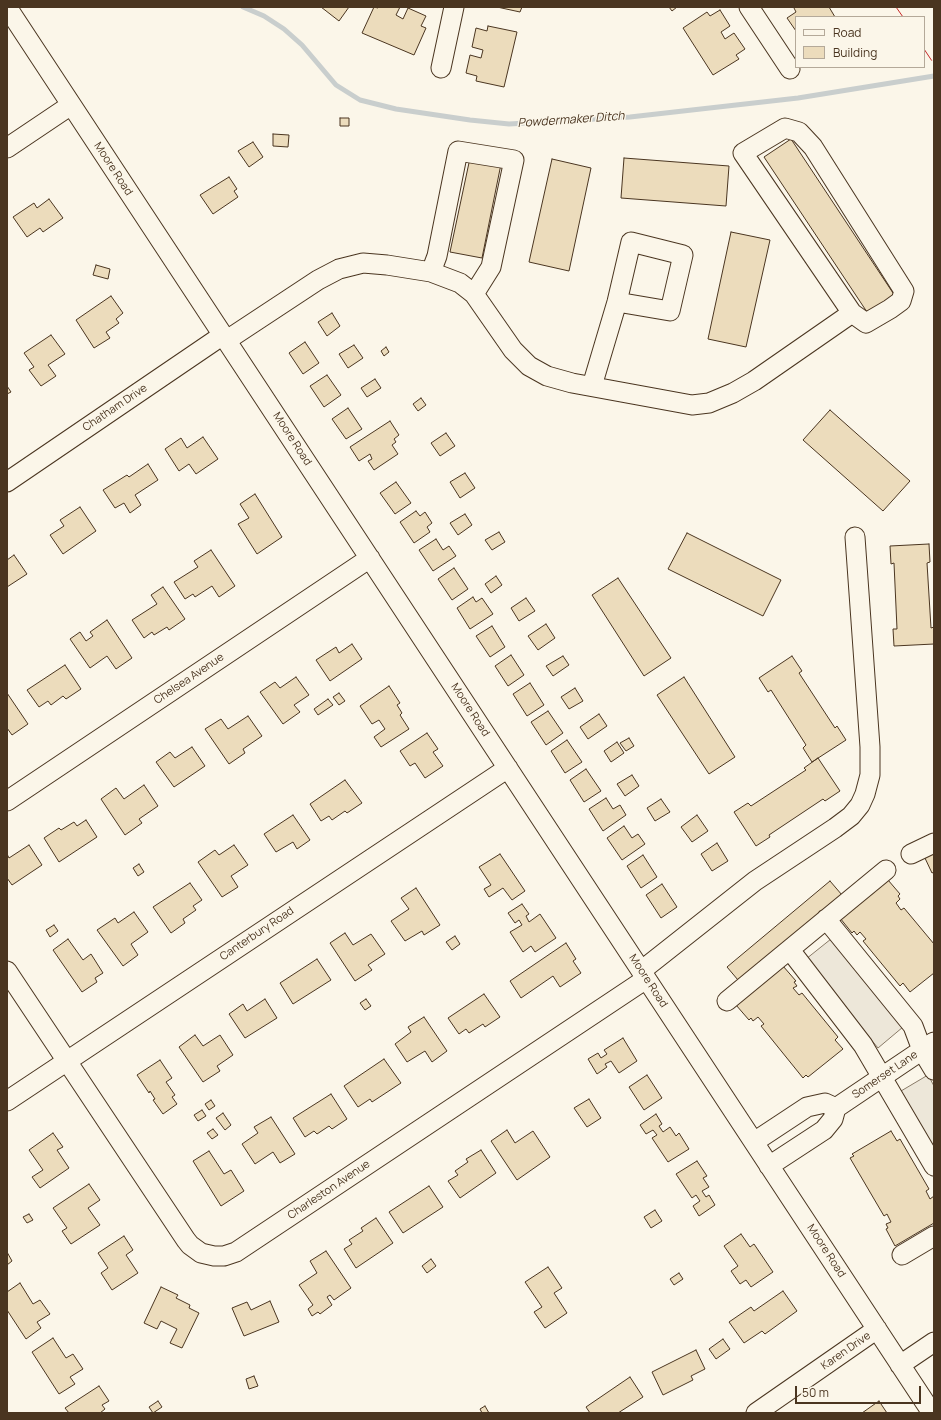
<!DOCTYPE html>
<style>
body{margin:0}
#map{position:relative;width:941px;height:1420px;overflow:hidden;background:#fbf6e9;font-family:Manrope,sans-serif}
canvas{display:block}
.frame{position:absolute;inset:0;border:8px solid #4a3520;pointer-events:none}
.legend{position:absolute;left:795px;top:16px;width:130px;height:52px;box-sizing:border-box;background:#fbf6e9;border:1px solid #b4a999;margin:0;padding:5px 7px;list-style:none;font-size:12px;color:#4a3520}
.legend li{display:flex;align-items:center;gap:8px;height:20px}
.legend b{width:20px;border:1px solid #b4a999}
.scale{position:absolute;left:795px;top:1386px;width:126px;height:18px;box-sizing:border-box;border:2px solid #4a3520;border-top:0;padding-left:5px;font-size:12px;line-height:14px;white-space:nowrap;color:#4a3520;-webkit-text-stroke:3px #fbf6e9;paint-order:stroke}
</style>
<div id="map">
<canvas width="941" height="1420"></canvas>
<div class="frame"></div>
<ul class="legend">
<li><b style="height:5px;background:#fbf6e9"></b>Road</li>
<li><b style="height:11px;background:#ecdcbc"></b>Building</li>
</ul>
<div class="scale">50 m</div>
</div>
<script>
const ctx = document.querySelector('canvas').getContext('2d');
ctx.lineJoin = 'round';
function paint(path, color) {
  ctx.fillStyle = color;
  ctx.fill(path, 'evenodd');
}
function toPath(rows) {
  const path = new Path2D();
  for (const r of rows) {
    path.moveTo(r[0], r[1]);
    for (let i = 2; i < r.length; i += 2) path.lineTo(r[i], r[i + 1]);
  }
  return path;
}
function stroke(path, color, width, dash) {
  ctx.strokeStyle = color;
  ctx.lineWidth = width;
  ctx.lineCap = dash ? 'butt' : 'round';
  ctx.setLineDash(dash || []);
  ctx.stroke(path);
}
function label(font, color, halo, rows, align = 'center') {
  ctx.font = font + ' Manrope,sans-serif';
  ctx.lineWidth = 3;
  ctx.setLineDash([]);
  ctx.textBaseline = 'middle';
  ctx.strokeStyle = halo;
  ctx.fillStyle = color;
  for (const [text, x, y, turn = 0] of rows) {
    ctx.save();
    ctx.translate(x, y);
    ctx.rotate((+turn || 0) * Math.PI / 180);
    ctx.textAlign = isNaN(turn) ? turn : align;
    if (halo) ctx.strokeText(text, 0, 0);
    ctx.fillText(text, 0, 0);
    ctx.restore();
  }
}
const parking = toPath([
 [831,939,903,1027,878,1048,806,959,831,939],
 [928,1075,934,1086,934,1148,901,1091,928,1075]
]);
paint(parking, '#ede7d9');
stroke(parking, '#887966', 1);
stroke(toPath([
 [243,7,264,16,284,29,302,45,336,85,360,100,396,109,470,120,509,124,630,117,798,98,934,76]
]), '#c9cecd', 5);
const building = toPath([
 [321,7,349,7,339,21,321,7],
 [374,7,378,8,379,7,400,7,396,15,403,19,408,8,426,16,421,26,426,28,414,55,362,33,374,7],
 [497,7,522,7,520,12,497,7],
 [669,7,677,7,672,11,669,7],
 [795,7,829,7,835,17,796,17,796,31,787,18,796,12,794,8,795,7],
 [720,10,730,26,721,32,725,39,734,33,745,49,736,55,739,59,713,75,683,28,707,12,710,16,720,10],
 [488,26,517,32,504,87,476,81,477,76,466,73,470,55,481,58,483,50,472,47,476,28,487,31,488,26],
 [340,118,349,118,349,126,340,126,340,118],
 [273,134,289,135,288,147,273,146,273,134],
 [791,139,895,296,869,315,764,157,791,139],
 [253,142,263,157,249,167,238,151,253,142],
 [470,158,501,164,482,258,450,252,470,158],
 [624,158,729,166,726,206,621,198,624,158],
 [552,159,591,168,569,271,529,262,552,159],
 [229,177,237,189,234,191,238,197,213,214,200,195,229,177],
 [49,199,63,218,43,232,40,228,27,237,13,217,34,203,37,208,49,199],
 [731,232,770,240,746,347,708,339,731,232],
 [96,265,110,269,108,279,93,275,96,265],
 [111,296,123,313,116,319,119,323,106,332,110,338,94,348,76,320,111,296],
 [332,313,340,326,327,336,318,322,332,313],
 [51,335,65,354,48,365,56,376,41,386,29,370,34,367,24,353,51,335],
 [305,342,319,363,303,374,289,353,305,342],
 [354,345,363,358,348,368,339,354,354,345],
 [386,347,389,352,384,356,381,351,386,347],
 [327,375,341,395,324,407,310,386,327,375],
 [375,379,381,388,367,397,361,388,375,379],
 [7,386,11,392,7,394,7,386],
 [421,398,426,405,418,411,413,404,421,398],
 [348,408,362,429,346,439,332,419,348,408],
 [830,410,910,481,883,511,803,440,830,410],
 [390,421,399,435,394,439,396,442,392,445,398,454,374,470,368,461,372,459,370,454,359,461,350,447,390,421],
 [446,433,455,446,440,456,431,443,446,433],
 [203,437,218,459,196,474,189,464,179,471,165,449,181,438,187,448,203,437],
 [148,464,158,480,135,495,141,505,130,513,124,503,115,508,103,490,127,475,129,477,148,464],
 [465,473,475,488,460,498,450,482,465,473],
 [396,482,411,503,395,514,380,493,396,482],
 [255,494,282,537,257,554,238,524,249,518,240,504,255,494],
 [80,507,96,531,63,554,50,535,64,526,60,520,80,507],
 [416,511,420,516,425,512,432,523,427,527,430,532,414,543,400,522,416,511],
 [465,514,472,525,458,535,450,523,465,514],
 [499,532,505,542,492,550,485,540,499,532],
 [687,533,781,580,763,616,668,569,687,533],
 [436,539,443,550,449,546,456,556,433,571,419,550,436,539],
 [929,544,930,562,927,563,931,628,934,627,934,644,894,646,893,629,897,629,894,563,891,564,890,546,929,544],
 [211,550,235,586,219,597,212,586,195,597,193,594,185,599,174,582,198,567,194,561,211,550],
 [14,555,27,574,7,587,7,560,14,555],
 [454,568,468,589,452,600,438,579,454,568],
 [496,576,502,585,491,593,485,584,496,576],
 [618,578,671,658,644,676,592,595,618,578],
 [163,587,185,619,169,630,167,627,154,635,152,632,144,638,132,620,157,604,151,595,163,587],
 [473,597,476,602,482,598,493,614,470,629,457,608,473,597],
 [526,598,535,611,519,621,511,608,526,598],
 [107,620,132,658,116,669,107,656,90,668,70,639,80,632,86,641,93,636,90,632,107,620],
 [546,624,555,638,538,650,528,636,546,624],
 [492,626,505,647,490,657,476,636,492,626],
 [352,644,362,659,330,681,316,660,336,647,339,653,352,644],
 [511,655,524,675,508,686,495,666,511,655],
 [563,656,569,665,553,676,546,666,563,656],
 [792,656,802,671,799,673,835,728,837,726,846,740,812,762,803,748,806,745,771,690,768,692,759,678,792,656],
 [65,665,81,689,66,699,63,696,51,705,48,701,39,707,27,690,65,665],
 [296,677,309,695,294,705,300,712,283,724,260,692,275,682,280,688,296,677],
 [684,677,735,757,709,774,657,695,684,677],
 [530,683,544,705,527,716,513,694,530,683],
 [389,686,400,703,397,705,402,713,400,715,409,729,381,747,374,737,385,729,379,720,372,724,360,706,389,686],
 [575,688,583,701,569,709,561,697,575,688],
 [7,693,28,724,12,735,7,728,7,693],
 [339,693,345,701,339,705,333,697,339,693],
 [328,699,333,705,318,715,314,709,328,699],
 [548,711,563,733,546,745,531,722,548,711],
 [599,714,607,726,588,739,580,727,599,714],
 [248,716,262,736,243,749,245,753,229,764,205,729,221,719,228,729,248,716],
 [427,733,438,749,433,752,443,766,425,778,415,763,410,766,400,751,427,733],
 [629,738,634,746,626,751,620,743,629,738],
 [567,740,582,762,565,773,551,751,567,740],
 [617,742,624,753,611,762,604,751,617,742],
 [192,747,205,766,174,787,156,762,170,752,175,758,192,747],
 [818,758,840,791,825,801,823,799,769,835,770,837,756,846,734,812,748,803,751,806,806,770,804,768,818,758],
 [586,769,601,791,584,802,570,780,586,769],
 [632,775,639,786,625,796,617,784,632,775],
 [345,780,362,803,347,813,345,811,332,820,329,816,321,821,310,804,345,780],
 [144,785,158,806,139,819,142,823,125,835,101,799,116,788,124,799,144,785],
 [606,798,613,809,620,805,626,815,603,831,589,809,606,798],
 [661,799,670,812,655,821,647,808,661,799],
 [293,815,310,840,297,849,293,842,276,852,264,834,293,815],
 [697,815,708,831,692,842,681,827,697,815],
 [86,820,97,837,59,862,44,838,59,828,61,830,74,822,77,826,86,820],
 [624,826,632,838,638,834,645,844,622,860,607,838,624,826],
 [717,843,728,861,712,871,701,854,717,843],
 [29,845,42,865,12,885,7,878,7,854,9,858,29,845],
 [234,845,248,865,231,876,238,887,222,897,198,862,215,850,219,855,234,845],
 [934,851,934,872,932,873,924,856,934,851],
 [500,854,525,891,512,900,503,888,489,897,484,889,491,885,479,867,500,854],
 [643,855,657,877,641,888,627,866,643,855],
 [139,864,144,872,138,876,133,868,139,864],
 [888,880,900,894,898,896,900,899,896,903,901,910,904,908,934,944,934,973,910,992,903,983,900,986,863,941,866,939,860,932,857,935,854,931,852,933,840,918,888,880],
 [830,881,842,895,738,980,727,967,830,881],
 [190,883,202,900,193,906,196,910,183,919,185,923,171,933,153,907,190,883],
 [662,884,677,907,661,918,646,895,662,884],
 [416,888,440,925,424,935,422,931,405,941,391,921,409,909,401,898,416,888],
 [522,904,529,914,526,916,529,922,540,914,556,938,535,952,531,946,523,952,510,932,522,925,519,920,515,923,508,913,522,904],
 [134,912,148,932,131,944,138,955,123,966,97,930,115,918,118,923,134,912],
 [54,925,58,931,50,937,46,930,54,925],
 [345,933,353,945,371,934,385,954,368,965,372,970,355,981,330,943,345,933],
 [455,936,460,944,452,950,446,942,455,936],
 [68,939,83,960,91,954,103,973,95,978,97,982,82,992,53,950,68,939],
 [566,943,576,959,573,961,581,973,560,987,553,976,521,998,510,981,566,943],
 [317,959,331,980,293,1004,280,983,317,959],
 [783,966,796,981,794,982,797,986,793,988,799,995,802,993,838,1037,835,1040,843,1049,808,1077,806,1075,803,1078,761,1026,764,1024,758,1017,753,1021,751,1018,749,1020,736,1005,783,966],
 [484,994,500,1017,485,1027,483,1024,469,1033,466,1029,459,1034,448,1018,484,994],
 [265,999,277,1018,245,1038,229,1014,243,1004,247,1011,265,999],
 [366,999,371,1006,365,1010,360,1003,366,999],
 [424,1017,447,1051,432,1062,425,1051,407,1062,395,1044,411,1032,408,1027,424,1017],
 [195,1035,203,1046,220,1035,233,1055,217,1066,220,1071,203,1082,179,1047,195,1035],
 [623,1038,637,1061,619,1073,611,1061,605,1064,607,1067,597,1074,588,1059,598,1053,601,1058,607,1054,604,1050,623,1038],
 [384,1059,401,1083,372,1102,370,1099,358,1107,344,1086,384,1059],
 [160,1060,172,1078,166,1082,175,1095,172,1097,177,1104,163,1114,153,1100,155,1099,150,1091,149,1093,137,1075,160,1060],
 [647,1075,662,1098,644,1110,629,1087,647,1075],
 [331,1094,347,1119,332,1129,329,1126,317,1134,314,1131,305,1137,293,1118,331,1094],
 [589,1099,601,1118,587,1127,574,1108,589,1099],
 [211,1100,215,1106,209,1110,205,1104,211,1100],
 [202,1110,206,1116,198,1121,194,1115,202,1110],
 [223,1113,231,1125,225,1130,216,1118,223,1113],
 [656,1114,662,1124,659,1126,663,1132,670,1127,676,1136,679,1133,689,1149,668,1162,652,1138,657,1135,653,1130,646,1134,640,1125,656,1114],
 [271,1117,295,1154,280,1163,273,1152,255,1164,242,1144,258,1133,254,1127,271,1117],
 [213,1129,218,1135,212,1139,207,1133,213,1129],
 [507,1130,515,1143,533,1131,550,1157,517,1180,491,1141,507,1130],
 [891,1131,897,1141,900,1139,929,1189,926,1191,930,1199,934,1196,934,1223,895,1246,886,1229,888,1228,886,1224,891,1222,887,1214,884,1216,850,1158,854,1156,852,1154,891,1131],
 [53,1133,63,1147,57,1150,69,1168,40,1188,32,1177,43,1170,29,1150,53,1133],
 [481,1150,496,1173,460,1198,448,1181,458,1175,455,1171,468,1162,466,1159,481,1150],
 [209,1151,224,1174,231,1170,244,1191,221,1206,193,1161,209,1151],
 [697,1161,707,1176,703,1178,709,1187,702,1191,706,1197,709,1195,715,1205,699,1216,693,1206,700,1201,696,1195,692,1198,676,1174,697,1161],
 [89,1184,100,1200,88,1208,100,1225,71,1244,62,1231,67,1228,53,1208,89,1184],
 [429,1186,443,1207,403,1233,389,1212,429,1186],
 [655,1210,662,1221,651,1228,644,1217,655,1210],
 [29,1214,33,1220,27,1223,23,1217,29,1214],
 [376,1218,393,1243,356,1268,344,1249,352,1244,349,1240,363,1231,361,1228,376,1218],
 [741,1234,750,1247,754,1244,773,1272,751,1287,746,1280,740,1284,731,1271,738,1266,724,1246,741,1234],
 [124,1236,133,1250,126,1255,138,1273,112,1290,101,1273,108,1268,98,1253,124,1236],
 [326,1251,351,1288,334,1300,330,1295,327,1297,332,1305,320,1314,318,1312,312,1316,308,1309,313,1305,299,1285,317,1273,310,1261,326,1251],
 [7,1252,12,1261,7,1265,7,1252],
 [431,1259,436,1266,427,1273,422,1266,431,1259],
 [548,1267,562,1288,554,1293,567,1313,545,1328,534,1312,542,1307,525,1282,548,1267],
 [679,1273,683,1279,674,1285,670,1279,679,1273],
 [20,1283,33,1304,40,1300,50,1314,37,1322,41,1328,26,1339,7,1310,7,1292,20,1283],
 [161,1287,178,1295,176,1298,190,1305,189,1308,199,1313,182,1348,170,1343,177,1329,161,1321,157,1329,144,1323,161,1287],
 [783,1291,797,1311,765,1334,762,1331,744,1343,729,1322,751,1307,754,1311,783,1291],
 [270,1301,279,1322,244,1336,232,1308,247,1302,251,1310,270,1301],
 [53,1338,66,1358,73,1354,83,1369,70,1377,75,1384,59,1394,32,1352,53,1338],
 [723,1339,730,1349,716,1359,709,1349,723,1339],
 [696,1350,705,1369,691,1376,693,1380,663,1395,652,1372,696,1350],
 [254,1376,258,1386,249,1389,246,1379,254,1376],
 [630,1377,643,1397,618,1413,590,1413,586,1407,630,1377],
 [99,1386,109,1401,102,1405,105,1409,100,1413,69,1413,65,1408,99,1386],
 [158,1401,162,1407,153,1413,149,1407,158,1401],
 [879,1401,887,1413,862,1413,879,1401],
 [485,1406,489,1413,482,1413,480,1409,485,1406]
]);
paint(building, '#ecdcbc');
stroke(building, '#4a3520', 1);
const minor = toPath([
 [7,7,932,1413],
 [749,7,790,69],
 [441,68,454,7],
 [7,148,71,105],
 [431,272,437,256,458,151,514,160,491,267,474,294],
 [227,340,318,280,339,269,363,263,387,265,431,272,460,283,474,294,513,350,529,366,547,376,572,383,692,405,709,403,733,393,754,381,852,313,743,153,785,128,799,132,813,147,904,291,901,301,890,309,866,323,852,313],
 [592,386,617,302,631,242,683,255,670,311,617,302],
 [7,482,223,335],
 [7,801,370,558],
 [911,854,934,843],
 [826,919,913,1026,922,1050,934,1070],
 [790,950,863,1045,934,1166],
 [7,971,186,1240,190,1245,201,1253,214,1256,224,1256,236,1252,646,979],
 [641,971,755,881,835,828,851,816,860,805,865,794,870,775,870,747,855,537],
 [727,1001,886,870],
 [7,1101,508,768],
 [754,1142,807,1107,825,1103,836,1108],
 [769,1166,824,1130,833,1119,836,1108,934,1042],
 [902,1255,934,1236],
 [900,1365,934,1342],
 [756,1413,877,1329]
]);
stroke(minor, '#4a3520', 21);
stroke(minor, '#fbf6e9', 19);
stroke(toPath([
 [896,7,903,17],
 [924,49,934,64]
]), '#c62828', 1, [14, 3, 2, 3]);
label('11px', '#4a3520', '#fbf6e9', [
 ["Moore Road",113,169,57],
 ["Chatham Drive",115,408,-34],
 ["Moore Road",292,439,57],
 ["Chelsea Avenue",189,679,-34],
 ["Moore Road",470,710,57],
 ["Canterbury Road",257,934,-34],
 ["Moore Road",648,981,57],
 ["Somerset Lane",885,1075,-34],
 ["Charleston Avenue",329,1190,-34],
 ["Moore Road",826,1251,57],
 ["Karen Drive",846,1351,-35]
]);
label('italic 12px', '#4a3520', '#fbf6e9', [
 ["Powdermaker Ditch",571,120,-4]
]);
</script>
